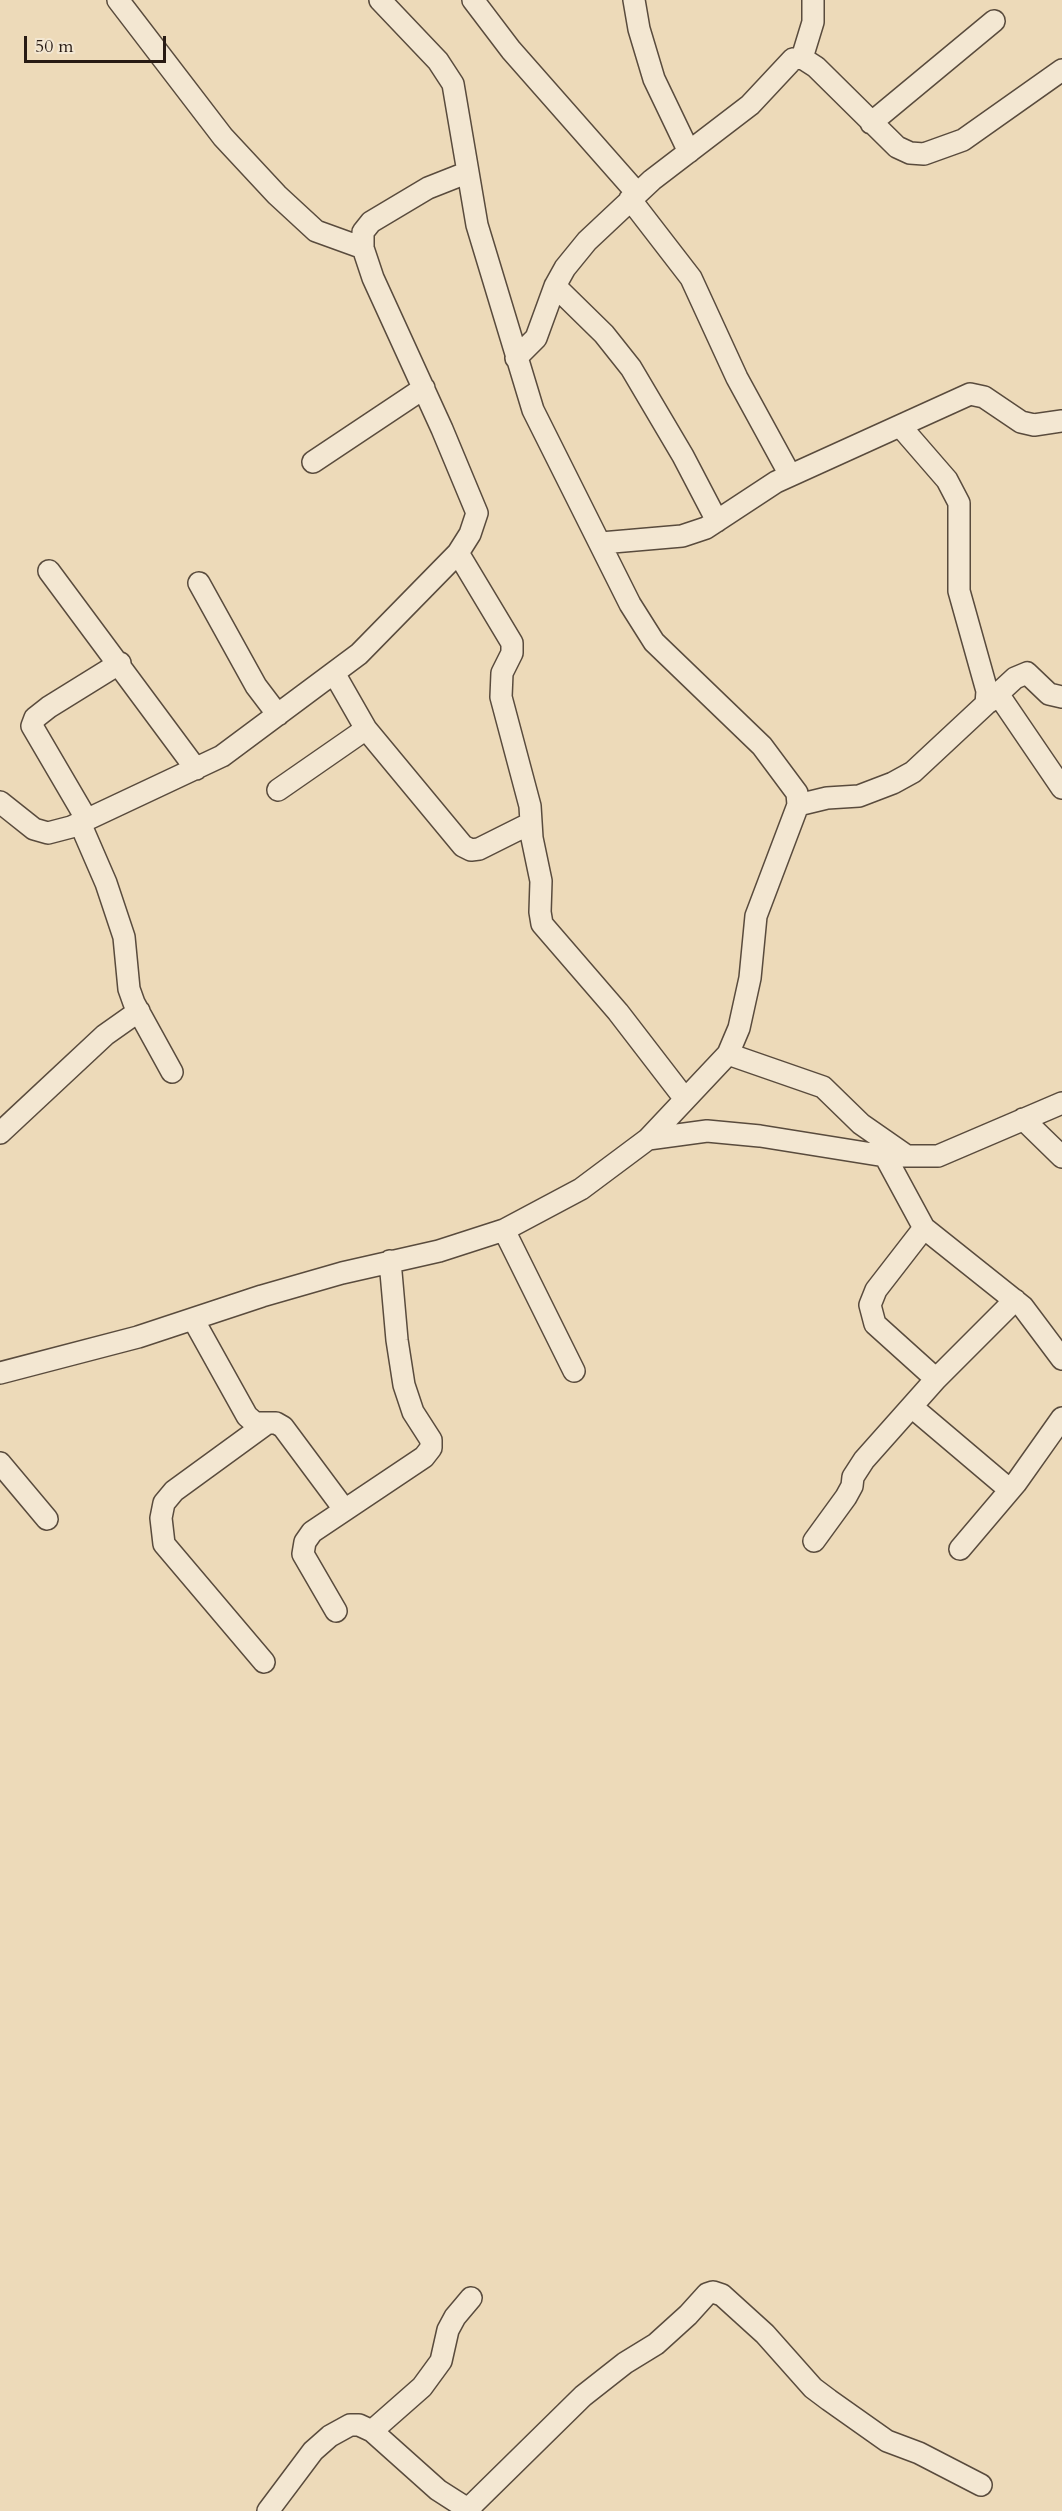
<!DOCTYPE html>
<style>
body{margin:0}
#map{position:relative;width:1062px;height:2511px;overflow:hidden;background:#eddab9;font-family:Cardo,serif}
canvas{display:block}
.scale{position:absolute;left:24px;top:36px;width:142px;height:27px;box-sizing:border-box;border:3px solid #281b14;border-top:0;padding-left:8px;font-size:18px;line-height:21px;white-space:nowrap;color:#281b14;-webkit-text-stroke:4px #f3e7d2;paint-order:stroke}
</style>
<div id="map">
<canvas width="1062" height="2511"></canvas>
<div class="scale">50 m</div>
</div>
<script>
const ctx = document.querySelector('canvas').getContext('2d');
ctx.lineJoin = 'round';
function toPath(rows) {
  const path = new Path2D();
  for (const r of rows) {
    path.moveTo(r[0], r[1]);
    for (let i = 2; i < r.length; i += 2) path.lineTo(r[i], r[i + 1]);
  }
  return path;
}
function stroke(path, color, width, dash) {
  ctx.strokeStyle = color;
  ctx.lineWidth = width;
  ctx.lineCap = dash ? 'butt' : 'round';
  ctx.setLineDash(dash || []);
  ctx.stroke(path);
}
const minor = toPath([
 [118,0,223,137,277,195,316,231,363,248],
 [473,0,511,50,637,193],
 [634,0,639,29,654,79,689,152],
 [802,58,813,22,813,0],
 [871,123,994,21],
 [630,199,691,278,737,378,790,475],
 [555,286,604,334,631,368,683,456,717,521],
 [516,358,536,338,555,286,565,268,587,241,652,180,750,105,793,59,802,58,816,67,897,147,910,153,924,154,963,140,1062,70],
 [313,462,424,388],
 [601,543,682,536,706,528,776,482,970,394,984,397,1021,422,1034,425,1062,421],
 [458,553,512,643,512,653,502,673,501,697,530,806,532,838,541,881,540,912,542,924,618,1012,685,1099],
 [49,571,196,769],
 [199,583,256,686,278,715],
 [334,673,366,729,463,846,471,850,479,849,531,823],
 [998,694,1062,788],
 [989,702,1015,678,1027,673,1049,694,1062,697],
 [278,790,366,729],
 [0,802,34,829,48,833,71,827,222,756,359,654,458,553,470,534,477,513,442,429,373,278,363,248,363,232,371,222,428,188,466,173],
 [798,805,827,798,859,796,893,783,913,772,986,704,987,691,959,591,959,503,947,480,901,427],
 [87,820,32,726,35,718,49,707,120,663],
 [80,823,106,883,124,937,129,989,134,1003,172,1072],
 [728,1054,823,1087,861,1124,907,1156],
 [1023,1119,1062,1157],
 [0,1133,105,1035,139,1011],
 [648,1139,707,1131,760,1136,885,1156,938,1156,1062,1103],
 [885,1156,924,1228,1023,1307,1062,1359],
 [924,1228,876,1290,870,1305,875,1324,936,1379],
 [504,1230,574,1371],
 [193,1319,247,1416,255,1423,276,1423,283,1427,344,1509],
 [0,1373,138,1337,262,1296,342,1273,439,1251,504,1230,581,1189,648,1139,728,1054,739,1028,750,978,756,916,798,805,797,793,762,746,654,642,630,604,533,410,477,225,453,84,438,61,380,0],
 [912,1407,1010,1490],
 [0,1463,47,1519],
 [814,1541,846,1497,852,1486,853,1477,864,1460,936,1379,1015,1300],
 [960,1549,1016,1483,1062,1418],
 [336,1611,303,1554,305,1542,312,1532,424,1457,431,1448,431,1440,413,1412,404,1385,397,1340,390,1261],
 [264,1662,164,1544,161,1518,164,1503,174,1491,266,1424],
 [372,2431,422,2387,441,2361,448,2330,455,2317,471,2298],
 [468,2509,583,2396,625,2363,656,2344,688,2315,707,2294,713,2292,722,2295,765,2334,813,2388,829,2400,887,2441,919,2453,981,2485],
 [268,2511,313,2451,330,2436,350,2425,359,2425,372,2431,438,2490,471,2511]
]);
stroke(minor, '#594b3d', 24);
stroke(minor, '#f3e7d2', 21);
</script>
